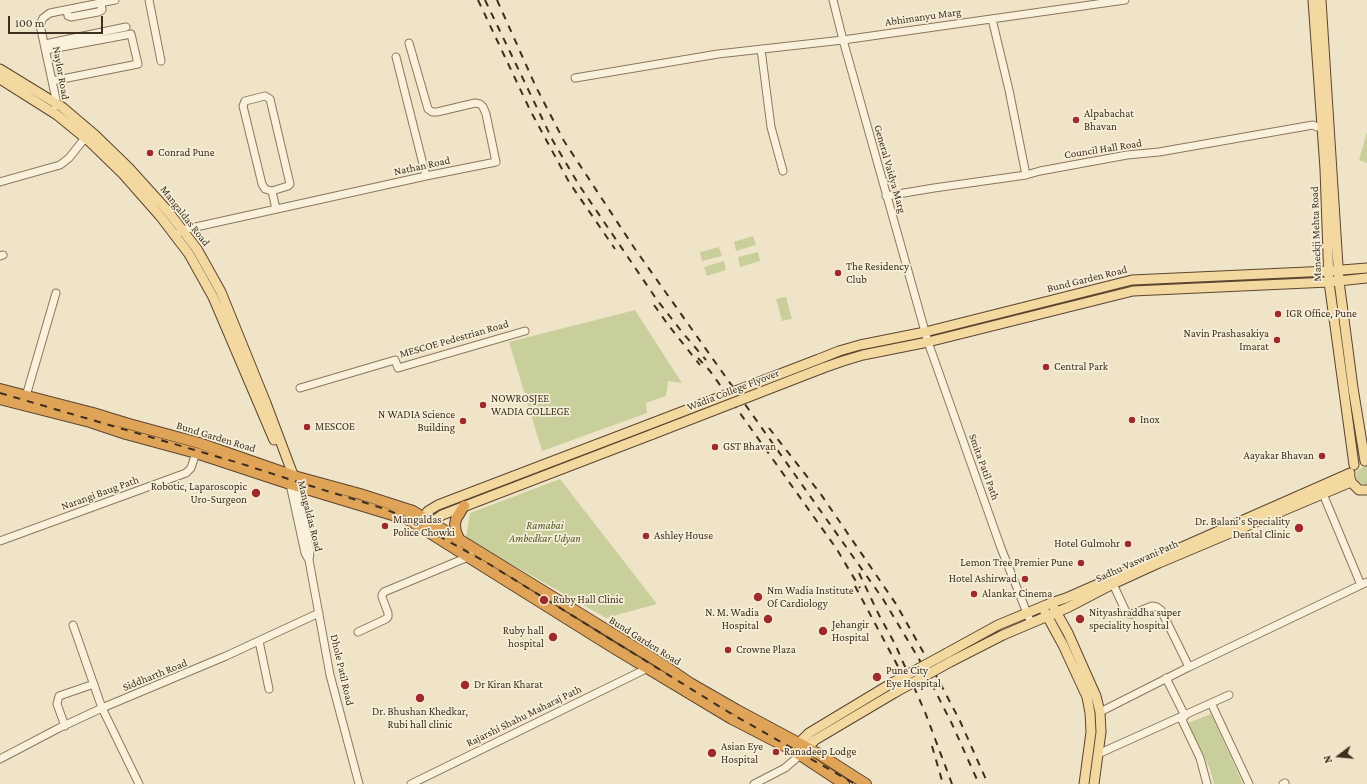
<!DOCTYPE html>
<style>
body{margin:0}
#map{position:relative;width:1367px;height:784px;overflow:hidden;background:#f0e4c8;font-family:"Crimson Pro",serif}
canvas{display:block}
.north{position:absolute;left:1319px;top:736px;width:40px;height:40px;-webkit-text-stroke:3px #f7eed8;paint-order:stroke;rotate:254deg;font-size:11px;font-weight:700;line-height:16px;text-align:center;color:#3d2e20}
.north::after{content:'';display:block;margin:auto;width:14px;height:18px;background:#3d2e20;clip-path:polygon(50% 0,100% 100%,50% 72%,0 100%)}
.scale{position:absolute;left:8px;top:16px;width:95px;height:18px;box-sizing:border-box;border:2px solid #3d2e20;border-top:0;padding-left:5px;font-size:12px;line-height:14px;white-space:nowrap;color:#3d2e20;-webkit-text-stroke:3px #f7eed8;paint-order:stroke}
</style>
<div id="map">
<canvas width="1367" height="784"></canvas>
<div class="north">N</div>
<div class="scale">100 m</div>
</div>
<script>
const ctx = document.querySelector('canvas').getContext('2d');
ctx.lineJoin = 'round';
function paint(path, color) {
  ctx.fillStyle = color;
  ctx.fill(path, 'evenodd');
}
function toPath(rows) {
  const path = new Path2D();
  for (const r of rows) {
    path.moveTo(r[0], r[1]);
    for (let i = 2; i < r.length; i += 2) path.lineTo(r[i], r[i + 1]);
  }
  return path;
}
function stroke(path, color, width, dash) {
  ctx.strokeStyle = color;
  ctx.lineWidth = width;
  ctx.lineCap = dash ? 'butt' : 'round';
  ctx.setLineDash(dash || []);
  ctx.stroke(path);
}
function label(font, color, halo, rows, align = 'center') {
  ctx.font = font + ' "Crimson Pro",serif';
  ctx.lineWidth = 3.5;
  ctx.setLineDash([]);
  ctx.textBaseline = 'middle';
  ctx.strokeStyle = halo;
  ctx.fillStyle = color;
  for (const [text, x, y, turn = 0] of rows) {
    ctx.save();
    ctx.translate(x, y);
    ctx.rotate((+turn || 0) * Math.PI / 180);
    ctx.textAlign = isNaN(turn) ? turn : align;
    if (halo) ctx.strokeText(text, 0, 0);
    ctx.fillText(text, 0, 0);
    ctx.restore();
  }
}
paint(toPath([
 [1367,132,1367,163,1359,160],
 [753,236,756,245,736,251,734,242],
 [719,247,722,256,702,261,700,252],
 [758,252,760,261,740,267,738,257],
 [724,261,726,270,707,276,704,267],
 [786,297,792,319,782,321,776,299],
 [635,310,682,383,668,381,666,396,646,403,647,413,542,451,509,342],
 [1363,467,1367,467,1367,485,1360,483,1356,478,1357,471],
 [560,479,657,604,606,618,466,538,470,513],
 [1211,714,1243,784,1214,784,1210,769,1188,723]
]), '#c9cf9b');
const minor = toPath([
 [149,0,161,61],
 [833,0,843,40,928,342,1001,548,1031,623],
 [67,10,68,16,71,17,98,12,102,10,101,3],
 [992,19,1009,90,1026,175],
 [45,44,126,27],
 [761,49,771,127,783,171],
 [46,50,131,34,138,64,52,81],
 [396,57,426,176],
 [575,78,718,54,843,40,1125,0],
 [265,96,270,99,290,184,288,186,272,191,265,189,262,184,243,106,245,101,265,96],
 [56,106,57,104,40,25,43,18,50,13,115,0],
 [0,182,60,165,69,158,85,138],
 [272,191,276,209],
 [886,196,934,188,1026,175,1040,171,1127,155,1159,152,1313,125,1317,127,1327,127],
 [180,232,182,230,426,176,496,162,486,114,483,107,480,104,475,103,437,112,432,112,428,109,409,43],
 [0,256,3,255],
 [300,388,395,360,398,368,525,331],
 [26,396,56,293],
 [290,484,305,553,309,560,330,675,359,784],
 [297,485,310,552,309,560],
 [1323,494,1361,585],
 [0,541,186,473,191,468,196,453],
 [1113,584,1126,612,1129,614,1132,614,1152,606,1157,607,1161,610,1189,667],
 [73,625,102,708,139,784],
 [358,632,386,619,388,617,388,613,382,597,382,595,384,592,468,557,470,554],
 [259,641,269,689],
 [1166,678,1185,716],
 [1211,703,1249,784],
 [1100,712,1189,667,1367,582],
 [1181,718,1200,758,1207,784],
 [65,726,57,704,59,696,94,684],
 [1098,754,1229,695],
 [0,759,59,728,102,708,226,656,319,613],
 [411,784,648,668],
 [754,784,785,768,800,755],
 [1283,784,1285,783]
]);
const major = toPath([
 [1313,0,1325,169,1329,282,1354,465],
 [1321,0,1339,281,1353,388,1365,461],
 [0,69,62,107,95,135,129,168,167,210,197,249,221,292,266,403,295,480],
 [0,79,57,115,90,142,123,174,160,216,189,254,213,297,274,440],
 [819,359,839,351,860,345,925,332,1132,280,1329,271,1367,268],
 [823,368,843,361,863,355,928,342,1133,291,1329,282,1367,278],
 [1350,477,1351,482,1359,490,1367,490],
 [419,522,428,511,438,505,650,424],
 [430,529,435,520,442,515,653,434],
 [1054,608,1068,633,1096,696,1100,712,1101,732,1094,784],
 [1045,612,1063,645,1087,697,1090,713,1091,732,1084,784],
 [947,653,998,625,1051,603,1066,598,1350,473],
 [952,661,1003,635,1069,607,1113,584,1159,563,1351,482],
 [796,748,799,743,809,733,892,683],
 [802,753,815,740,896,692]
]);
const highway = toPath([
 [0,389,93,413,129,424,199,443,294,476,360,494,413,511,659,662,690,683,737,710,819,754,866,784],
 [0,399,90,422,126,434,196,453,290,484,409,520,612,647,732,719,794,751,844,784],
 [460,541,456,532,455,525,456,519,464,506]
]);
stroke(minor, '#8d765c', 9);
stroke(major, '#5b4430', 11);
stroke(highway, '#5b4430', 12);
stroke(minor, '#faf1dc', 7);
stroke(major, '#f3d9a0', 9);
stroke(highway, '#e0a458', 10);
stroke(toPath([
 [478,0,530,110,569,182,615,249],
 [485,0,553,141,579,185,657,300,682,332,706,360],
 [497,0,536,87,564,141,635,249,883,599,919,659,952,724,979,784],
 [654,305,669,326,700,365],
 [698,358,710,371,836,548,860,588],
 [0,393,239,463,298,482,382,508,405,517,489,564,730,713,855,784],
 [769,428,820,493,896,604,930,664,960,721,988,784],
 [859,573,879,615,895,644,925,712,952,784],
 [855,586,902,674],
 [932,746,943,784]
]), '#3d2e20', 2, [7, 7]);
const majorBridge = toPath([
 [650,424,819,359],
 [653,434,823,368],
 [892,683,947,653],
 [896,692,952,661]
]);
stroke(majorBridge, '#5b4430', 11, []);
stroke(majorBridge, '#f3d9a0', 9);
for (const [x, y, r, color] of [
 [1076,120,4,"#9e2a2b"],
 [150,153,4,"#9e2a2b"],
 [838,273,4,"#9e2a2b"],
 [1278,314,4,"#9e2a2b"],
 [1277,340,4,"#9e2a2b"],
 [1046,367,4,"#9e2a2b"],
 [483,405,4,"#9e2a2b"],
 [1132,420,4,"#9e2a2b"],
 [463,421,4,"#9e2a2b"],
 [307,427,4,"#9e2a2b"],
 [715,447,4,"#9e2a2b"],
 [1322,456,4,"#9e2a2b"],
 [256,493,5,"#9e2a2b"],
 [385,526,4,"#9e2a2b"],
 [1299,528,5,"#9e2a2b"],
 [646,536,4,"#9e2a2b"],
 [1128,544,4,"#9e2a2b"],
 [1081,563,4,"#9e2a2b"],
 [1025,579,4,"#9e2a2b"],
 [974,594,4,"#9e2a2b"],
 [758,597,5,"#9e2a2b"],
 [544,600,5,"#9e2a2b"],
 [768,619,5,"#9e2a2b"],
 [1080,619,5,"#9e2a2b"],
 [823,631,5,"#9e2a2b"],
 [553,637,5,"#9e2a2b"],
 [728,650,4,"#9e2a2b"],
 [877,677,5,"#9e2a2b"],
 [465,685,5,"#9e2a2b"],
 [420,698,5,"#9e2a2b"],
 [776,752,4,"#9e2a2b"],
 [712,753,5,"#9e2a2b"]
]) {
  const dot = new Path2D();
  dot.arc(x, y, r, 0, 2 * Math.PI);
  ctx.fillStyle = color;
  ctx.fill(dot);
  stroke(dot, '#f7eed8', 1.5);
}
label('11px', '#3d2e20', '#f7eed8', [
 ["Abhimanyu Marg",923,17,-8],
 ["Naylor Road",61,73,80],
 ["Council Hall Road",1103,149,-9],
 ["Nathan Road",422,166,-12],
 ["General Vaidya Marg",890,169,74],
 ["Mangaldas Road",185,216,52],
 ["Maneckji Mehta Road",1316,234,-92],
 ["Bund Garden Road",1087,279,-14],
 ["MESCOE Pedestrian Road",454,339,-16],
 ["Wadia College Flyover",733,390,-21],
 ["Bund Garden Road",216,437,17],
 ["Smita Patil Path",984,467,70],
 ["Narangi Baug Path",100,493,-20],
 ["Mangaldas Road",310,516,76],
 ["Sadhu Vaswani Path",1137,561,-24],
 ["Bund Garden Road",645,641,32],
 ["Dhole Patil Road",342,670,77],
 ["Siddharth Road",155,675,-22],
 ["Rajarshi Shahu Maharaj Path",524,716,-26]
]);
label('11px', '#3d2e20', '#f7eed8', [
 ["Alpabachat",1084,114],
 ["Bhavan",1084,127],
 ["Conrad Pune",158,153],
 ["The Residency",846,267],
 ["Club",846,280],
 ["IGR Office, Pune",1286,314],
 ["Navin Prashasakiya",1269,334,"right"],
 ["Imarat",1269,347,"right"],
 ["Central Park",1054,367],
 ["NOWROSJEE",491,399],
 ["WADIA COLLEGE",491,412],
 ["N WADIA Science",455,415,"right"],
 ["Building",455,428,"right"],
 ["Inox",1140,420],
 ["MESCOE",315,427],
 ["GST Bhavan",723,447],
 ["Aayakar Bhavan",1314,456,"right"],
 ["Robotic, Laparoscopic",247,487,"right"],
 ["Uro-Surgeon",247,500,"right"],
 ["Mangaldas",393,520],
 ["Police Chowki",393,533],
 ["Dr. Balani's Speciality",1290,522,"right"],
 ["Dental Clinic",1290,535,"right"],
 ["Ashley House",654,536],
 ["Hotel Gulmohr",1120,544,"right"],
 ["Lemon Tree Premier Pune",1073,563,"right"],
 ["Hotel Ashirwad",1017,579,"right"],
 ["Nm Wadia Institute",767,591],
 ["Of Cardiology",767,604],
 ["Alankar Cinema",982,594],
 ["Ruby Hall Clinic",553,600],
 ["N. M. Wadia",759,613,"right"],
 ["Hospital",759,626,"right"],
 ["Nityashraddha super",1089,613],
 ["speciality hospital",1089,626],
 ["Jehangir",832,625],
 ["Hospital",832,638],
 ["Ruby hall",544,631,"right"],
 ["hospital",544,644,"right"],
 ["Crowne Plaza",736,650],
 ["Pune City",886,671],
 ["Eye Hospital",886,684],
 ["Dr Kiran Kharat",474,685],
 ["Dr. Bhushan Khedkar,",420,712,"center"],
 ["Rubi hall clinic",420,725,"center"],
 ["Asian Eye",721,747],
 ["Hospital",721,760],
 ["Ranadeep Lodge",784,752]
], 'left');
label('italic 11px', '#4d5a26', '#f7eed8', [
 ["Ramabai",545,526],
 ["Ambedkar Udyan",545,539]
]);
</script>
